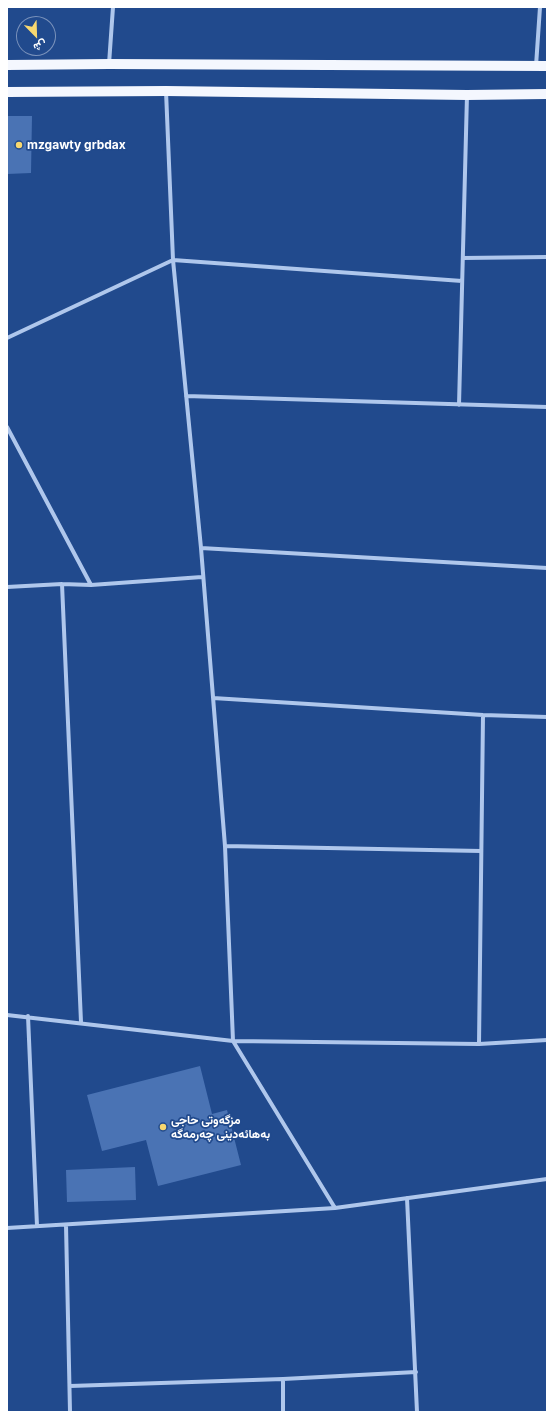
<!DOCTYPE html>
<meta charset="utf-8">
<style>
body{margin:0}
#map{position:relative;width:554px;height:1419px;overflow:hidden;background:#214a8d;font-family:Inter,Vazirmatn,sans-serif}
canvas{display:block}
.frame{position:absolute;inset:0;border:8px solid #fff;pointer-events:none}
.north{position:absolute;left:16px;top:16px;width:40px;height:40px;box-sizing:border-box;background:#214a8d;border:1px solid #7a92bb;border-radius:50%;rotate:157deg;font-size:11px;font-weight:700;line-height:16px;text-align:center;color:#fff}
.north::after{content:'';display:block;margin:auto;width:14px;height:18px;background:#f8d870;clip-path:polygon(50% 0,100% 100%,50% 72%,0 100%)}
</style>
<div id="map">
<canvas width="554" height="1419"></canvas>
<div class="frame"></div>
<div class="north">ش</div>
</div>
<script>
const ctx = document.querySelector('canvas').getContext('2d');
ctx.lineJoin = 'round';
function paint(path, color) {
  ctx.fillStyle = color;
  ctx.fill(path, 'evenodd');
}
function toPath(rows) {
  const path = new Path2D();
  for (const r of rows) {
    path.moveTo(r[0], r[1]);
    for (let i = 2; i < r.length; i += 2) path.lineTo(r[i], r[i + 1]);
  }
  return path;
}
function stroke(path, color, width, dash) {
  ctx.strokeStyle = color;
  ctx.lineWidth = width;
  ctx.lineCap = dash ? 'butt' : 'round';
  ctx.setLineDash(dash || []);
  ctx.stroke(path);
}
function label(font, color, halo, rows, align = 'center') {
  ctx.font = font + ' Inter,Vazirmatn,sans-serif';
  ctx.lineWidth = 3.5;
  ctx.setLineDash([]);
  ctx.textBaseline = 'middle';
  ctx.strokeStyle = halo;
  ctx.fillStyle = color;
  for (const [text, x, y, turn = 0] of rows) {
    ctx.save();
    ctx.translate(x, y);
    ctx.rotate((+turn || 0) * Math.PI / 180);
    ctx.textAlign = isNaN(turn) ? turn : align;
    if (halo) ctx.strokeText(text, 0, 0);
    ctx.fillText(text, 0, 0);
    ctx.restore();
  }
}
paint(toPath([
 [7,116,32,116,31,173,7,174],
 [200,1066,212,1114,227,1110,241,1165,158,1186,146,1140,102,1151,87,1095],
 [135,1167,136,1200,67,1202,66,1170]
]), '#4a73b4');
stroke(toPath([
 [109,64,113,7],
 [536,66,540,7],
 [166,91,173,260,201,548,225,846,233,1041,479,1044,547,1040],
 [463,258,547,257],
 [7,338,173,260,462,281],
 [186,396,547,407],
 [459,405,467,95],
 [7,427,91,585],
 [201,548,547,568],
 [62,584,81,1022],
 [7,587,62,584,91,585,202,577],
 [213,698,483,715,547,717],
 [225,846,481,851],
 [7,1015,233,1041,335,1208,547,1179],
 [28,1016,37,1226],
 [479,1044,483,715],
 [407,1198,417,1412],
 [66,1225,70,1412],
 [7,1228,335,1208],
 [283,1379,283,1412],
 [70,1386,283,1379,416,1372]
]), '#afc7ec', 4);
stroke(toPath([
 [7,65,109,64,547,66],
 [7,92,166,91,467,95,547,94]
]), '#f4f7fe', 10);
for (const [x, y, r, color] of [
 [19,145,4,"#f8d870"],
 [163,1127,4,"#f8d870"]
]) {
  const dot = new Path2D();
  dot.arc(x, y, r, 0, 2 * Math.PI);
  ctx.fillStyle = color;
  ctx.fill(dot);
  stroke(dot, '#214a8d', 1.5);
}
label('bold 12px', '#fff', '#214a8d', [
 ["mzgawty grbdax",27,145],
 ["مزگەوتی حاجی",171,1120],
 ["بەهائەدینی چەرمەگە",171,1134]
], 'left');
</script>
